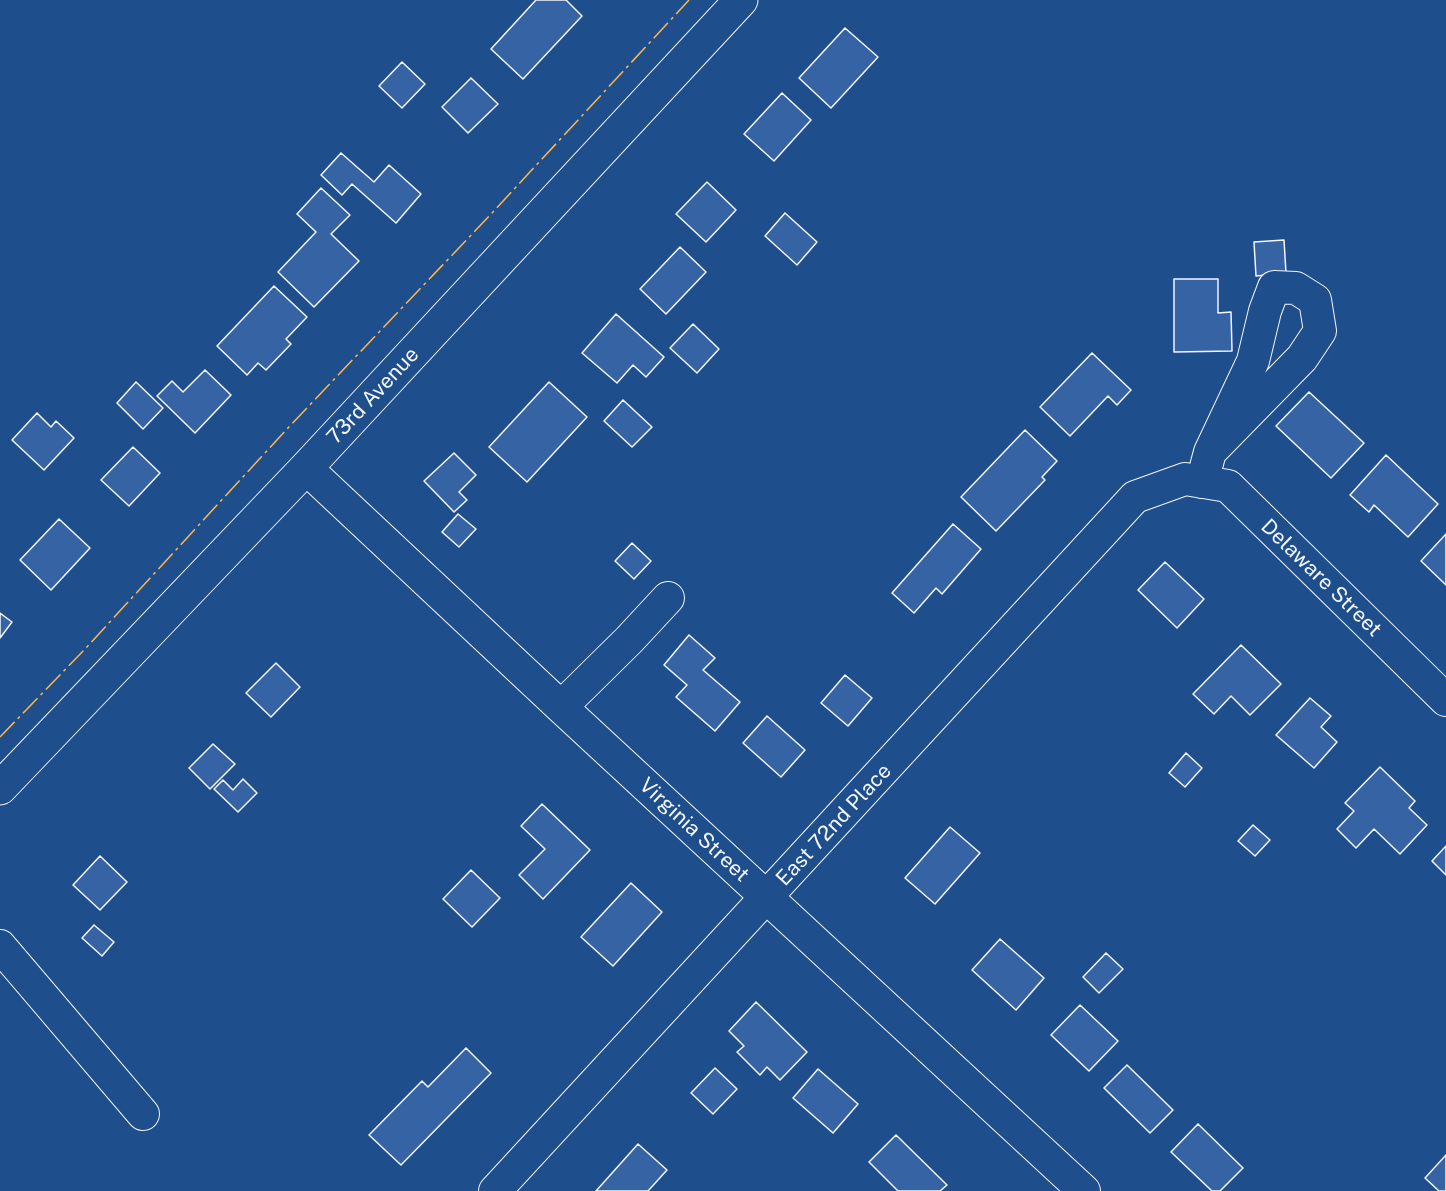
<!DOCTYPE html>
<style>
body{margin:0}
canvas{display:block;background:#1f4e8c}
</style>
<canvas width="1446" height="1191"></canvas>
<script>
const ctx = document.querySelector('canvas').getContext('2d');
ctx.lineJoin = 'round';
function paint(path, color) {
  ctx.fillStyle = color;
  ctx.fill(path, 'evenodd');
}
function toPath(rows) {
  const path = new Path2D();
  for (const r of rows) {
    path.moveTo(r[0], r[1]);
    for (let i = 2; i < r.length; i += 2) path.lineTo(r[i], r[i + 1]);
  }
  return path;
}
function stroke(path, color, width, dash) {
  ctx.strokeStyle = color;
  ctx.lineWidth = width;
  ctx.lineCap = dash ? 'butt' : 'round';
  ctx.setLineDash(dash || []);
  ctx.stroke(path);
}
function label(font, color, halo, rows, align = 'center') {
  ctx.font = font + ' "Public Sans",sans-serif';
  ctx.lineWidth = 4.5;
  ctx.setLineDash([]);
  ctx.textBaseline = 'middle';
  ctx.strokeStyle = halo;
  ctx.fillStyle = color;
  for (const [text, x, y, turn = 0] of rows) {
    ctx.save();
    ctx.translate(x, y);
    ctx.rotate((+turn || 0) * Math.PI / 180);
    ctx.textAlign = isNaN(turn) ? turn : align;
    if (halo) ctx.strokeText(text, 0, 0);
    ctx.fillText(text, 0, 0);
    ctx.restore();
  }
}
const building = toPath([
 [536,0,566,0,582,16,523,79,491,49,536,0],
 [845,28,878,57,831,108,799,78,845,28],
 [402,62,425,84,402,108,379,86,402,62],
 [471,78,498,104,468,133,442,107,471,78],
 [782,93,811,120,774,161,744,134,782,93],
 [341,153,374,182,389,165,421,194,396,223,352,184,342,195,321,175,341,153],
 [707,182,736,210,706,242,676,214,707,182],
 [321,188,350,215,331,234,359,261,314,307,278,272,316,232,297,214,321,188],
 [785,213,817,242,797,265,765,236,785,213],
 [1284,240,1286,273,1256,276,1254,242,1284,240],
 [680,247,706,272,666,314,640,289,680,247],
 [1174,279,1218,279,1218,313,1231,312,1232,351,1174,352,1174,279],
 [274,286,307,317,286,339,291,344,266,370,258,363,247,375,217,346,274,286],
 [616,314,664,357,646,377,633,365,617,383,582,353,616,314],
 [693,324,719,349,697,373,670,348,693,324],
 [1092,353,1131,390,1117,405,1108,396,1070,436,1040,407,1092,353],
 [205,370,231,395,195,433,157,396,172,381,183,392,205,370],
 [136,382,163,408,143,429,117,403,136,382],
 [549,382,587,417,527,482,489,447,549,382],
 [1309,392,1364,443,1331,478,1276,426,1309,392],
 [623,400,652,427,632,447,604,421,623,400],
 [37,413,51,427,56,421,74,438,44,470,12,440,37,413],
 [1025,430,1057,461,1042,477,1045,480,996,531,961,497,1025,430],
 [133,447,160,473,129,506,101,480,133,447],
 [454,453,476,475,459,492,467,500,454,512,424,481,454,453],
 [1386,455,1438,504,1408,537,1374,505,1369,512,1350,495,1386,455],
 [458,514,476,529,459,547,442,532,458,514],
 [59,519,90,548,51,590,20,560,59,519],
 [953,524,981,549,942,594,936,588,914,613,892,593,953,524],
 [1446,534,1446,585,1421,561,1446,534],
 [632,543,651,561,634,579,615,561,632,543],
 [1165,562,1204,599,1177,628,1138,590,1165,562],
 [0,613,12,622,0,638,0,613],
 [689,635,715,658,703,670,740,702,715,731,676,697,687,685,664,665,689,635],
 [1241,645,1281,684,1250,715,1231,696,1214,714,1193,694,1241,645],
 [276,663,300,687,271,717,246,693,276,663],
 [845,675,872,698,848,726,821,703,845,675],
 [1310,698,1331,716,1321,727,1337,742,1314,768,1276,735,1310,698],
 [767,716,805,750,781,777,743,743,767,716],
 [213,744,235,764,210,789,189,768,213,744],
 [1186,753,1202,768,1185,787,1169,773,1186,753],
 [1380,767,1415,801,1409,808,1427,825,1400,854,1374,829,1356,848,1337,829,1354,811,1345,803,1380,767],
 [243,779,257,793,238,812,214,789,223,780,233,790,243,779],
 [542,804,590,850,543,899,519,875,545,849,521,826,542,804],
 [1253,825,1270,840,1255,856,1238,841,1253,825],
 [950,827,980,853,935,904,905,878,950,827],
 [1446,846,1446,875,1432,861,1446,846],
 [100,856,127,882,100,910,73,885,100,856],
 [471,870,500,898,472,927,443,899,471,870],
 [631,883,662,912,613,966,581,937,631,883],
 [94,925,114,942,102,956,82,938,94,925],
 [1000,939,1044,978,1016,1010,972,970,1000,939],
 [1106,953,1123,969,1099,993,1083,977,1106,953],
 [756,1002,807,1052,780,1080,767,1067,760,1075,737,1052,744,1046,729,1031,756,1002],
 [1080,1005,1118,1041,1089,1071,1051,1035,1080,1005],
 [466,1048,491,1073,401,1165,369,1135,422,1081,428,1087,466,1048],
 [1127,1065,1173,1110,1150,1133,1104,1088,1127,1065],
 [715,1068,737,1089,713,1114,691,1093,715,1068],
 [818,1069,858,1104,833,1133,793,1098,818,1069],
 [1198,1124,1243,1168,1220,1191,1212,1191,1171,1152,1198,1124],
 [896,1135,947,1185,940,1191,898,1191,869,1162,896,1135],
 [638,1144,667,1170,648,1191,596,1191,638,1144],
 [1446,1155,1446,1191,1439,1191,1425,1178,1446,1155]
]);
paint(building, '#3563a3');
stroke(building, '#f2f6ff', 1.5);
const minor = toPath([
 [306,468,561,707,1084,1191],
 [1202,482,1210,452,1302,358,1320,331,1315,300,1296,288,1274,287,1265,311,1253,361,1210,452],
 [561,707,629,640,668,598],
 [0,946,143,1114],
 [495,1191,1135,497,1185,479,1228,486,1446,700]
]);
const major = toPath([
 [0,788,306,468,741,0]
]);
stroke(minor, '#f2f6ff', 34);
stroke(major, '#f2f6ff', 35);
stroke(minor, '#1f4e8c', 32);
stroke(major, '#1f4e8c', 33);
stroke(toPath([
 [0,737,85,649,286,430,493,212,689,0]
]), '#ffb74d', 1.5, [21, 4.5, 3, 4.5]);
label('21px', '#f2f6ff', '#1f4e8c', [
 ["73rd Avenue",373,396,-47],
 ["Delaware Street",1321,578,44],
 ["East 72nd Place",834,825,-47],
 ["Virginia Street",694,830,43]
]);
</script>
